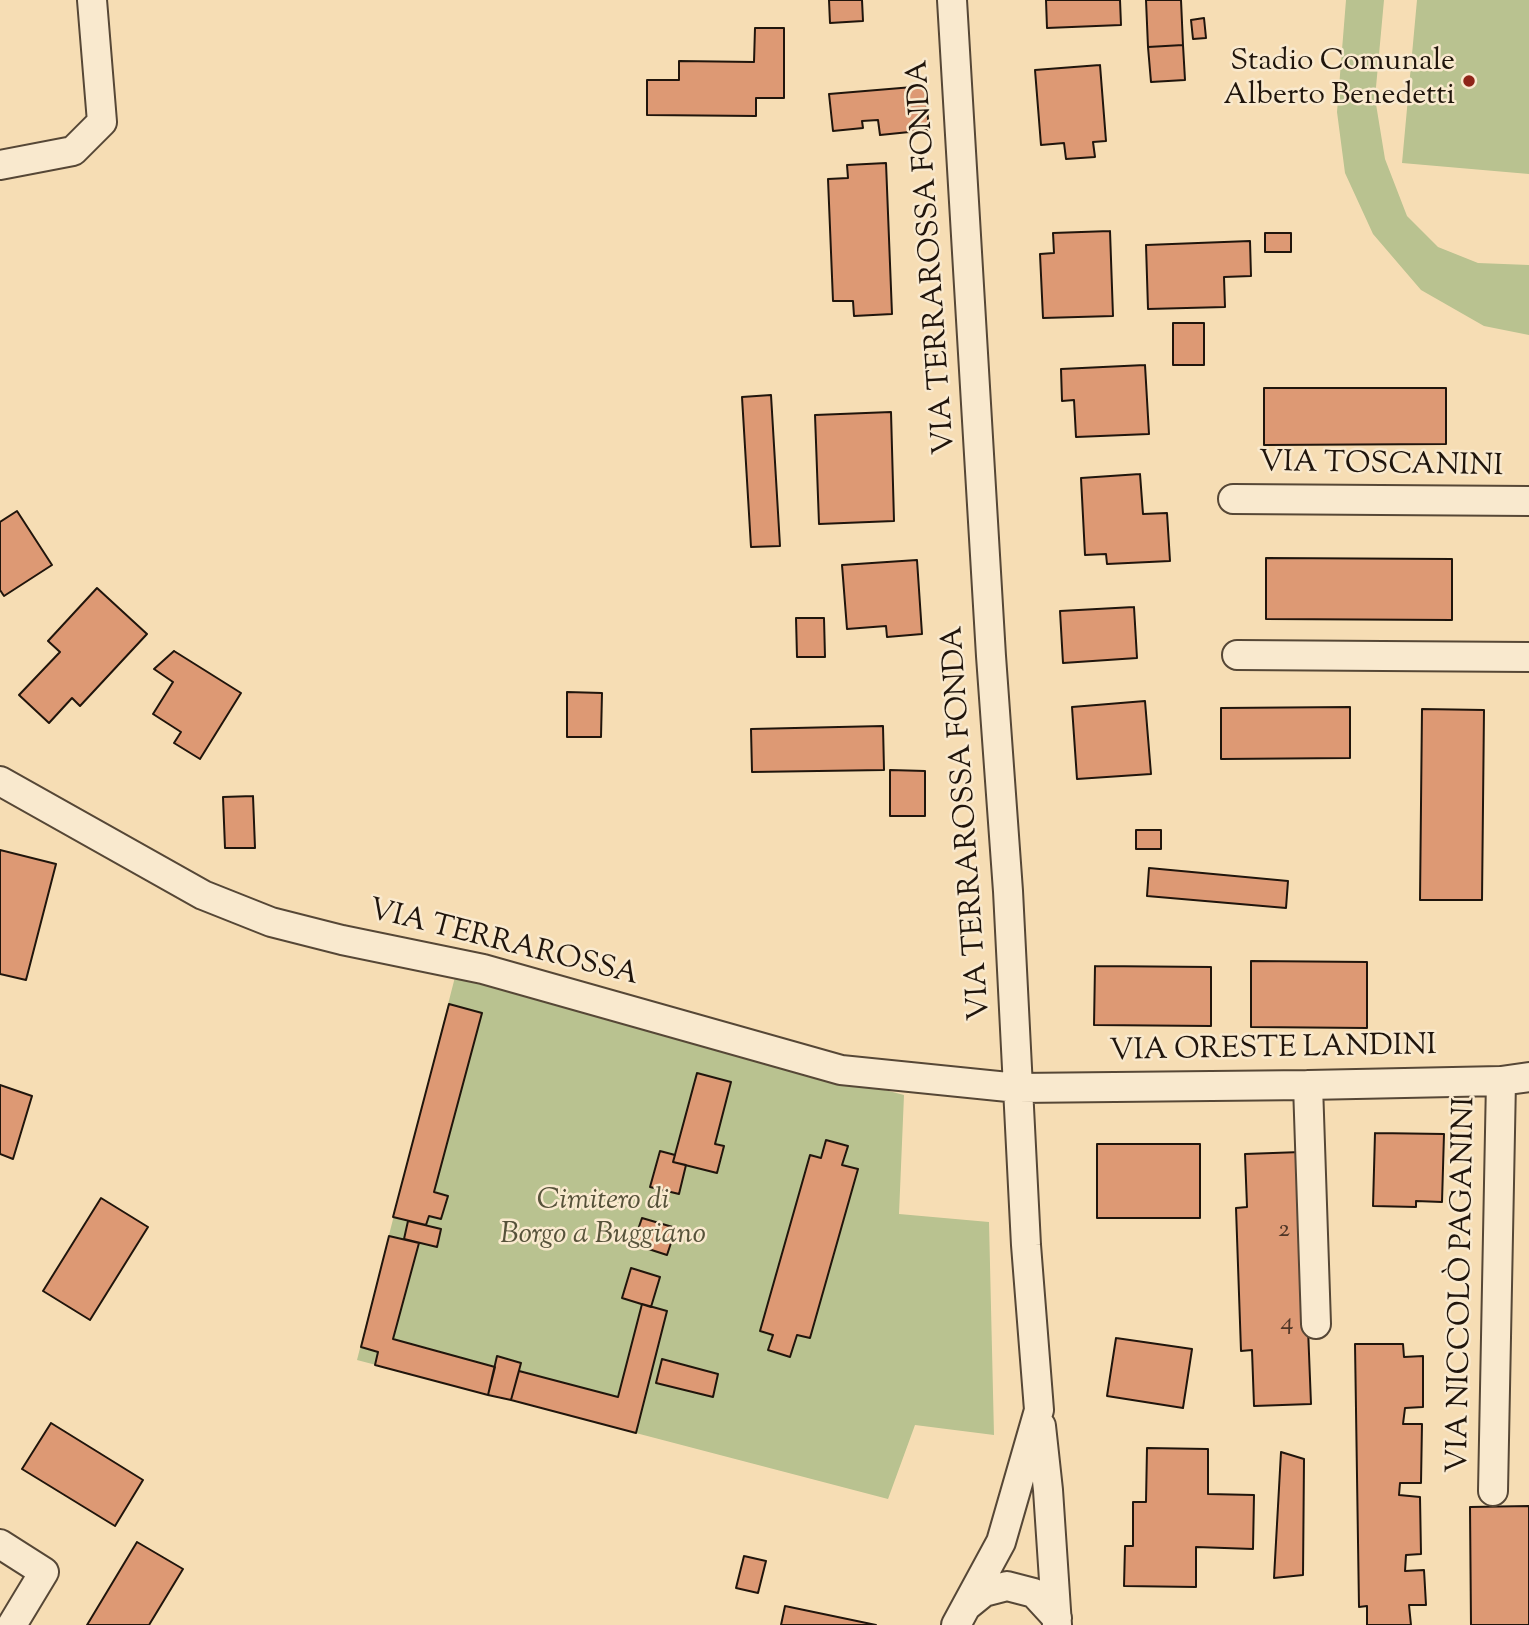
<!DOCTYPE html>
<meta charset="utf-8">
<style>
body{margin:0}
canvas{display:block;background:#f6ddb4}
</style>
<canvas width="1529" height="1625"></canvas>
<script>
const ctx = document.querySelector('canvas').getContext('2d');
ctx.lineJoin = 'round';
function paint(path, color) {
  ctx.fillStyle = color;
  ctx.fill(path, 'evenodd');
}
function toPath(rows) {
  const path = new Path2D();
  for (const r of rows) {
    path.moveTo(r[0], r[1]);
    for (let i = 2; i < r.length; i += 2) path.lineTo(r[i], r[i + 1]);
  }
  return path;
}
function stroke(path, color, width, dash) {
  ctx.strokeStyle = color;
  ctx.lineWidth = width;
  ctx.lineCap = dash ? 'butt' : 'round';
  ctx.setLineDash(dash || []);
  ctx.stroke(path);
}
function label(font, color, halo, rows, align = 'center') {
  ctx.font = font + ' "Sorts Mill Goudy",serif';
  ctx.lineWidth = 5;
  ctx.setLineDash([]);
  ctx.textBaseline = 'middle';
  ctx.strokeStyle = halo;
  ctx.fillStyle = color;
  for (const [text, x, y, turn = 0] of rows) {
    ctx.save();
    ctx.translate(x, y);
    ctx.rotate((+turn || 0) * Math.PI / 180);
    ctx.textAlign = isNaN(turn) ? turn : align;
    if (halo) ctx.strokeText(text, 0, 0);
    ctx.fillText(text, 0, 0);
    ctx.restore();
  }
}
paint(toPath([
 [1346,0,1384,0,1375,98,1385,159,1407,216,1438,247,1478,263,1529,265,1529,335,1484,326,1421,290,1373,234,1345,173,1337,112],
 [1417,0,1529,0,1529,174,1402,163],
 [455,977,904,1095,899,1214,989,1222,994,1435,915,1425,888,1499,357,1360]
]), '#b9c290');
const building = toPath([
 [829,0,862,0,863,21,830,23,829,0],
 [1046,0,1120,0,1121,25,1047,28,1046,0],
 [1146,0,1181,0,1183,45,1148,47,1146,0],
 [1204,18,1206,38,1193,39,1191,20,1204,18],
 [755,28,784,28,784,98,756,98,756,116,647,115,647,80,679,80,679,61,754,62,755,28],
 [1183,45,1185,80,1151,82,1148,47,1183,45],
 [1100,65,1106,141,1093,142,1095,157,1066,159,1064,143,1041,145,1035,70,1100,65],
 [925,86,929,130,880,135,878,120,862,121,863,128,833,131,829,94,925,86],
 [886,163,892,314,854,316,853,301,833,301,828,179,848,178,847,165,886,163],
 [1110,231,1113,316,1043,318,1040,254,1054,253,1053,233,1110,231],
 [1265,233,1291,233,1291,252,1265,252,1265,233],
 [1250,241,1251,276,1224,277,1225,307,1148,309,1146,245,1250,241],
 [1173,323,1204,323,1204,365,1173,365,1173,323],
 [1145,365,1149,434,1076,437,1074,400,1062,401,1061,369,1145,365],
 [1264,388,1446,388,1446,444,1264,445,1264,388],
 [771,395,780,546,751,547,742,397,771,395],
 [891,412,894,521,819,524,815,415,891,412],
 [1140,474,1143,514,1167,513,1170,561,1107,564,1106,554,1085,555,1081,478,1140,474],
 [17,511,52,565,4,596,0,590,0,522,17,511],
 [1266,558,1452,559,1452,620,1266,619,1266,558],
 [917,560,922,634,887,637,886,626,847,629,842,565,917,560],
 [97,588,147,634,80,706,72,698,49,723,19,695,60,652,48,641,97,588],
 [1134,607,1137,658,1063,663,1060,611,1134,607],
 [796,618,824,618,825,657,797,657,796,618],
 [174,651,241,693,200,759,174,743,181,732,153,714,173,682,154,669,174,651],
 [567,692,602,693,601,737,567,737,567,692],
 [1145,701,1151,774,1077,779,1072,707,1145,701],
 [1350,707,1350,758,1221,759,1221,708,1350,707],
 [1422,709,1484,710,1482,900,1420,900,1422,709],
 [883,726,884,770,752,772,751,729,883,726],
 [890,770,925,771,925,816,890,816,890,770],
 [253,796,255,848,225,848,223,797,253,796],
 [1136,830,1161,830,1161,849,1136,849,1136,830],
 [0,850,56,864,26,980,0,974,0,850],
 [1149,868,1288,881,1286,908,1147,896,1149,868],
 [1251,961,1367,962,1367,1028,1251,1027,1251,961],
 [1095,966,1211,967,1211,1026,1094,1025,1095,966],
 [449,1004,482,1013,434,1192,448,1196,441,1219,429,1216,426,1225,393,1217,449,1004],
 [697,1073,731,1082,715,1144,724,1146,717,1173,673,1162,697,1073],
 [0,1085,32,1096,13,1159,0,1154,0,1085],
 [1375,1133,1444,1134,1442,1202,1416,1201,1416,1207,1373,1206,1375,1133],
 [826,1140,848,1146,842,1165,858,1169,810,1338,797,1335,790,1357,768,1350,773,1335,760,1331,810,1155,821,1158,826,1140],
 [1097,1144,1200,1144,1200,1218,1097,1218,1097,1144],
 [660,1151,675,1155,673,1162,686,1165,679,1194,650,1187,660,1151],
 [1301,1152,1311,1404,1254,1406,1252,1350,1241,1351,1236,1208,1247,1207,1245,1154,1301,1152],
 [101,1198,148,1227,90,1320,43,1291,101,1198],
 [642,1218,676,1228,667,1255,633,1244,642,1218],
 [408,1221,441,1229,437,1247,404,1239,408,1221],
 [389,1236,419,1243,393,1339,495,1367,488,1395,375,1365,378,1352,361,1347,389,1236],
 [631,1268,660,1277,651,1307,622,1298,631,1268],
 [642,1304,667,1311,636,1433,511,1400,519,1371,618,1397,642,1304],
 [1116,1338,1192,1349,1183,1408,1107,1396,1116,1338],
 [1355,1344,1403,1344,1404,1357,1423,1356,1423,1407,1405,1408,1403,1424,1422,1424,1421,1483,1400,1483,1399,1495,1420,1497,1421,1554,1406,1555,1405,1571,1424,1570,1426,1605,1409,1605,1411,1625,1367,1625,1367,1606,1359,1607,1355,1344],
 [497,1356,521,1363,511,1400,488,1395,497,1356],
 [662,1359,718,1374,713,1397,656,1383,662,1359],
 [51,1423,143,1480,115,1526,22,1469,51,1423],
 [1147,1448,1208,1449,1208,1494,1254,1495,1253,1549,1196,1547,1196,1587,1124,1586,1125,1546,1133,1546,1133,1502,1146,1502,1147,1448],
 [1281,1452,1304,1459,1303,1575,1274,1578,1281,1452],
 [1529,1506,1529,1625,1471,1625,1470,1507,1529,1506],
 [137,1542,183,1569,149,1625,87,1625,137,1542],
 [744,1556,766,1561,758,1593,736,1588,744,1556],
 [785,1606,876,1625,781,1625,785,1606]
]);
paint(building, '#dd9974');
stroke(building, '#20150c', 2);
const minor = toPath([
 [952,0,991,656,1008,891,1026,1245,1039,1410,1001,1542,956,1625],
 [0,165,73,151,102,122,92,0],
 [1233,499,1529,501],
 [1237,655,1529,657],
 [0,781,203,895,271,922,342,940,483,969,841,1070,1018,1088,1308,1085,1501,1081,1529,1077],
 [1308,1085,1316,1324],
 [1041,1426,1048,1490,1057,1625],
 [1493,1491,1501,1081],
 [0,1544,44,1572,12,1625],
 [968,1605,984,1592,1007,1586,1034,1593,1057,1618]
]);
stroke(minor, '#564736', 32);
stroke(minor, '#f9e9ce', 28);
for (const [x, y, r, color] of [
 [1469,81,7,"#8f2418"]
]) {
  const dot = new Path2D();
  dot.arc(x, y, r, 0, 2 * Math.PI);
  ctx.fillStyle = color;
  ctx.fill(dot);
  stroke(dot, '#f9e9ce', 2.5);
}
label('26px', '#4f3626', null, [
 ["2",1284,1232],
 ["4",1287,1325]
]);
label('30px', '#20150c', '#f9e9ce', [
 ["Stadio Comunale",1455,64],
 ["Alberto Benedetti",1455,98]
], 'right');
label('30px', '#20150c', '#f9e9ce', [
 ["VIA TERRAROSSA FONDA",934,257,-94],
 ["VIA TOSCANINI",1381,467,1],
 ["VIA TERRAROSSA FONDA",969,823,-94],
 ["VIA TERRAROSSA",503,945,14],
 ["VIA ORESTE LANDINI",1273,1051,-1],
 ["VIA NICCOLÒ PAGANINI",1464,1285,-89]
]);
label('italic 30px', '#56523a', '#f9e9ce', [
 ["Cimitero di",603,1203],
 ["Borgo a Buggiano",603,1237]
]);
</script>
